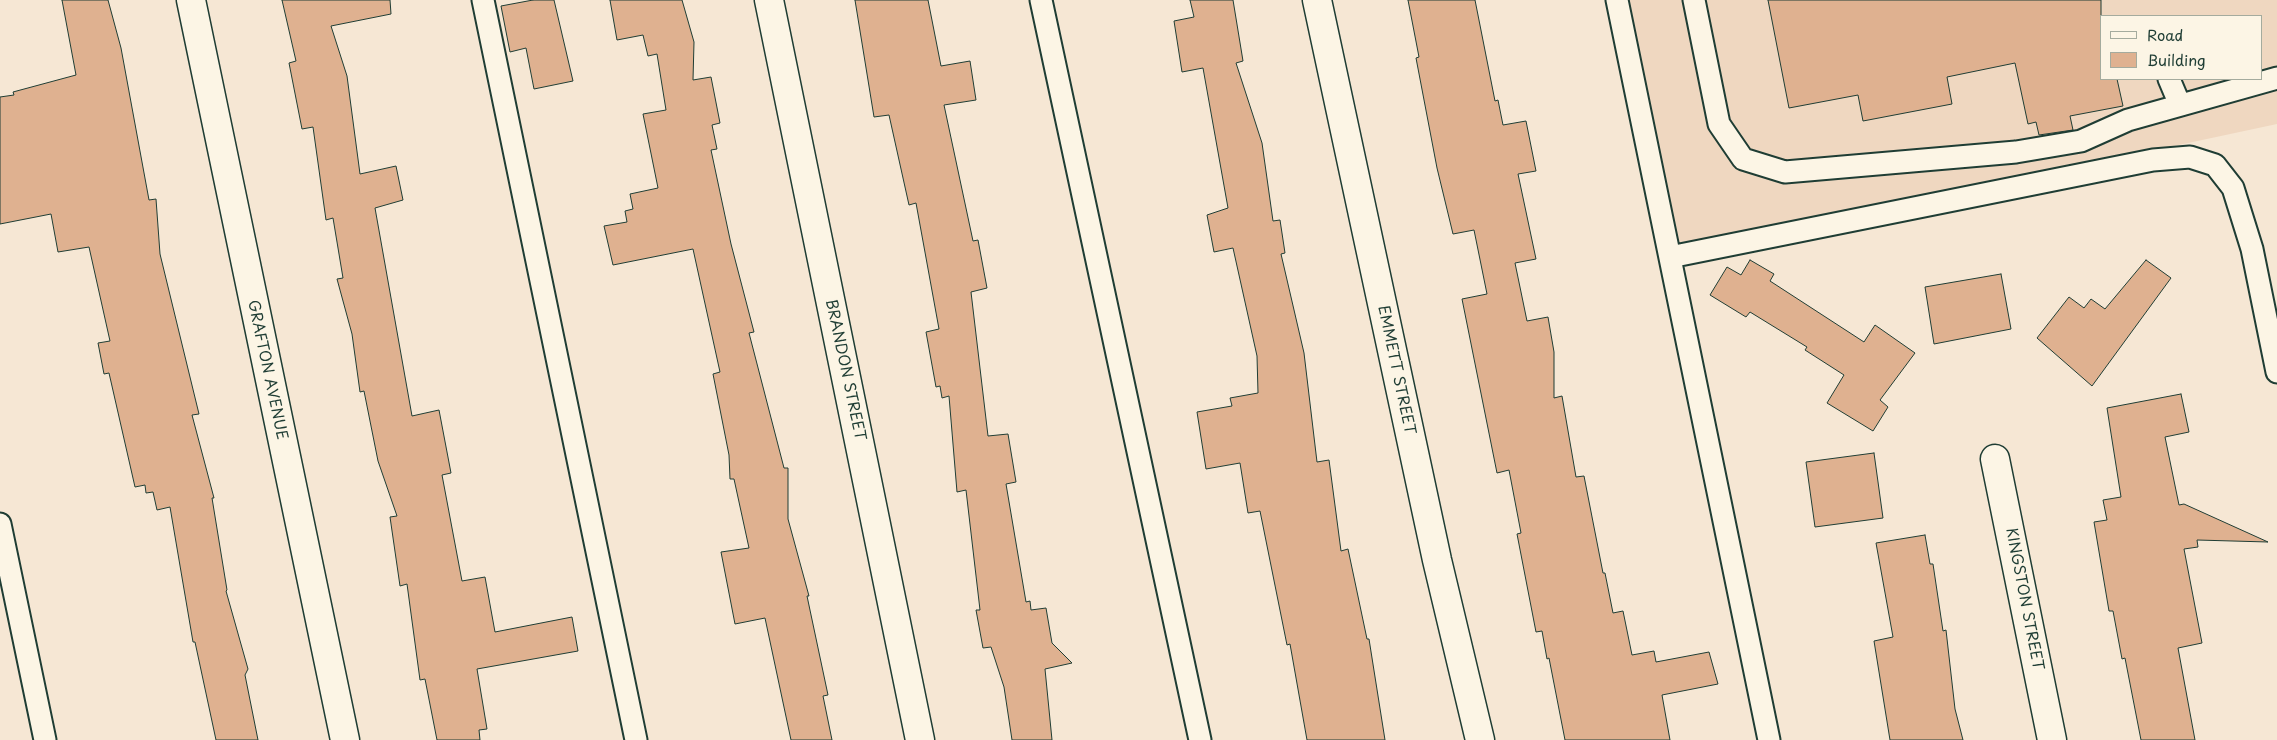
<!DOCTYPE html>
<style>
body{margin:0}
#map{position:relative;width:2277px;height:740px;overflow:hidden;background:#f6e7d4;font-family:"Playpen Sans",sans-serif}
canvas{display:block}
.legend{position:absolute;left:2100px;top:15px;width:162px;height:65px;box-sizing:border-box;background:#fcf5e5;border:1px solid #a4ab9e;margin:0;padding:6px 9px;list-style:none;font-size:15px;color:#1f3d34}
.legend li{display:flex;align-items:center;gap:10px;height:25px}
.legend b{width:25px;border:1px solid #a4ab9e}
</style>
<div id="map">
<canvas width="2277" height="740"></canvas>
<ul class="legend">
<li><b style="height:6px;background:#fcf5e5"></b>Road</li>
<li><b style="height:14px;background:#dfb190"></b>Building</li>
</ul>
</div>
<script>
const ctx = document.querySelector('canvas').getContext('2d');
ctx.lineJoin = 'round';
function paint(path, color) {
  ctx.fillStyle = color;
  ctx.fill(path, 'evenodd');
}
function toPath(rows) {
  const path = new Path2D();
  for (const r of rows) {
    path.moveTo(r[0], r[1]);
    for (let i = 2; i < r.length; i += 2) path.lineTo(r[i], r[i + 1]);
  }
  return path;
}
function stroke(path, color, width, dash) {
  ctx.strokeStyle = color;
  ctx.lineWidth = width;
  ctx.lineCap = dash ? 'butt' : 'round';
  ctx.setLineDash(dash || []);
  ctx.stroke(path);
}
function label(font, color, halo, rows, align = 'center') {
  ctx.font = font + ' "Playpen Sans",sans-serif';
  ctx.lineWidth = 4;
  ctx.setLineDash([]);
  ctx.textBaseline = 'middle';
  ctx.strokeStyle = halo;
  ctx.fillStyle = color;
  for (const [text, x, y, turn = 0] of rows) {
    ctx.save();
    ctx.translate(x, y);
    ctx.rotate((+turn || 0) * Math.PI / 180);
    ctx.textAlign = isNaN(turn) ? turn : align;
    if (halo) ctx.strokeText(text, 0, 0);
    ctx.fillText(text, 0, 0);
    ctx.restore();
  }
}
paint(toPath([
 [1629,0,2277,0,2277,124,2132,155,1677,246],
 [2101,16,2261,16,2261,79,2101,79]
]), '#efd7c0');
const building = toPath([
 [62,0,108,0,121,48,149,200,156,199,160,254,199,414,192,415,214,498,212,498,227,590,226,591,248,669,245,675,258,740,216,740,195,642,193,642,170,507,157,510,153,492,146,493,145,485,135,487,109,373,104,374,98,343,110,341,89,247,58,252,51,214,0,224,0,97,14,95,13,92,76,75,62,0],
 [282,0,390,0,391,14,331,26,347,76,360,174,396,166,403,200,375,208,412,416,439,410,451,473,442,475,462,581,485,577,495,632,572,617,578,651,477,669,487,729,479,730,480,740,437,740,425,679,420,680,407,584,400,586,390,517,397,516,378,461,364,391,360,392,352,334,337,279,343,278,333,218,326,220,313,127,302,129,289,63,296,61,282,0],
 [533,0,554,0,573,81,534,89,526,48,510,52,501,6,533,0],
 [610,0,682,0,694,42,693,80,711,77,720,123,712,125,717,149,711,150,731,244,754,332,749,333,784,468,788,468,788,519,809,596,807,596,828,695,823,696,832,740,791,740,765,618,735,624,721,552,749,548,734,479,730,479,729,455,713,374,720,372,693,249,613,265,604,226,627,222,625,211,633,209,630,194,658,188,643,114,666,110,657,54,648,56,643,35,617,40,610,0],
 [855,0,928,0,941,66,970,61,976,100,944,105,973,241,978,240,987,288,971,292,988,436,1008,434,1016,482,1006,484,1026,602,1030,601,1031,610,1046,608,1052,643,1072,663,1045,669,1052,740,1012,740,1004,687,991,647,983,648,976,610,980,610,966,490,957,492,949,396,942,398,940,386,936,387,926,332,939,329,916,203,909,205,889,115,874,117,855,0],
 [1190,0,1233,0,1243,61,1236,63,1262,143,1273,221,1280,220,1285,253,1281,254,1304,353,1317,462,1329,460,1341,551,1348,549,1367,639,1369,639,1385,740,1307,740,1290,644,1287,645,1260,511,1248,513,1240,463,1206,469,1197,412,1232,406,1230,398,1258,393,1257,356,1233,248,1214,252,1207,215,1228,208,1203,68,1182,72,1174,21,1194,17,1190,0],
 [1408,0,1475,0,1495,101,1498,100,1503,125,1526,121,1536,171,1518,174,1536,259,1515,263,1527,321,1548,317,1554,352,1554,398,1562,396,1576,477,1584,476,1603,573,1605,573,1613,613,1623,611,1632,655,1654,651,1656,662,1709,652,1718,684,1662,695,1670,740,1565,740,1549,658,1547,659,1542,631,1536,632,1517,534,1521,533,1509,470,1497,473,1462,299,1487,294,1474,230,1453,234,1437,168,1416,58,1419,57,1408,0],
 [1768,0,2101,0,2101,79,2117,79,2123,106,2070,116,2073,130,2039,135,2036,122,2028,124,2015,63,1947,77,1952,104,1863,121,1858,95,1789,108,1768,0],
 [1750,260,1774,274,1770,281,1864,342,1875,325,1915,353,1880,400,1888,407,1873,431,1827,403,1844,375,1805,350,1807,347,1750,312,1746,317,1710,295,1727,267,1741,275,1750,260],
 [2146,260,2171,278,2092,386,2037,338,2069,297,2084,308,2091,299,2105,309,2146,260],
 [2001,274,2011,329,1934,344,1925,287,2001,274],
 [2181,394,2189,432,2165,437,2179,505,2184,504,2268,542,2197,540,2198,547,2184,549,2202,643,2178,648,2195,740,2141,740,2125,658,2122,659,2113,611,2109,611,2094,522,2107,520,2103,500,2121,497,2107,408,2181,394],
 [1874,453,1883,518,1815,527,1806,462,1874,453],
 [1925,535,1930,564,1933,564,1943,631,1946,630,1955,709,1963,740,1890,740,1874,641,1893,637,1876,543,1925,535]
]);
paint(building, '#dfb190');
stroke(building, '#1f3d34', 1);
const service = toPath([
 [483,0,636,740],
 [1041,0,1200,740],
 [1617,0,1769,740],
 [1694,0,1719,124,1743,159,1785,172,2016,152,2081,141,2128,120,2277,78],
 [2169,79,2180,105],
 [1670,257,2153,160,2190,157,2215,165,2233,188,2252,249,2277,372],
 [0,524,45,740]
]);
const minor = toPath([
 [191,0,345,740],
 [769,0,920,740],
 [1317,0,1437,560,1480,740],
 [1995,459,2052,740]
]);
stroke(service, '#1f3d34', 25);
stroke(minor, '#1f3d34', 31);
stroke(service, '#fcf5e5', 21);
stroke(minor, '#fcf5e5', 28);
label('15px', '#1f3d34', '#fcf5e5', [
 ["GRAFTON AVENUE",267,370,78],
 ["BRANDON STREET",845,370,78],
 ["EMMETT STREET",1396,370,78],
 ["KINGSTON STREET",2024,599,79]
]);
</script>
